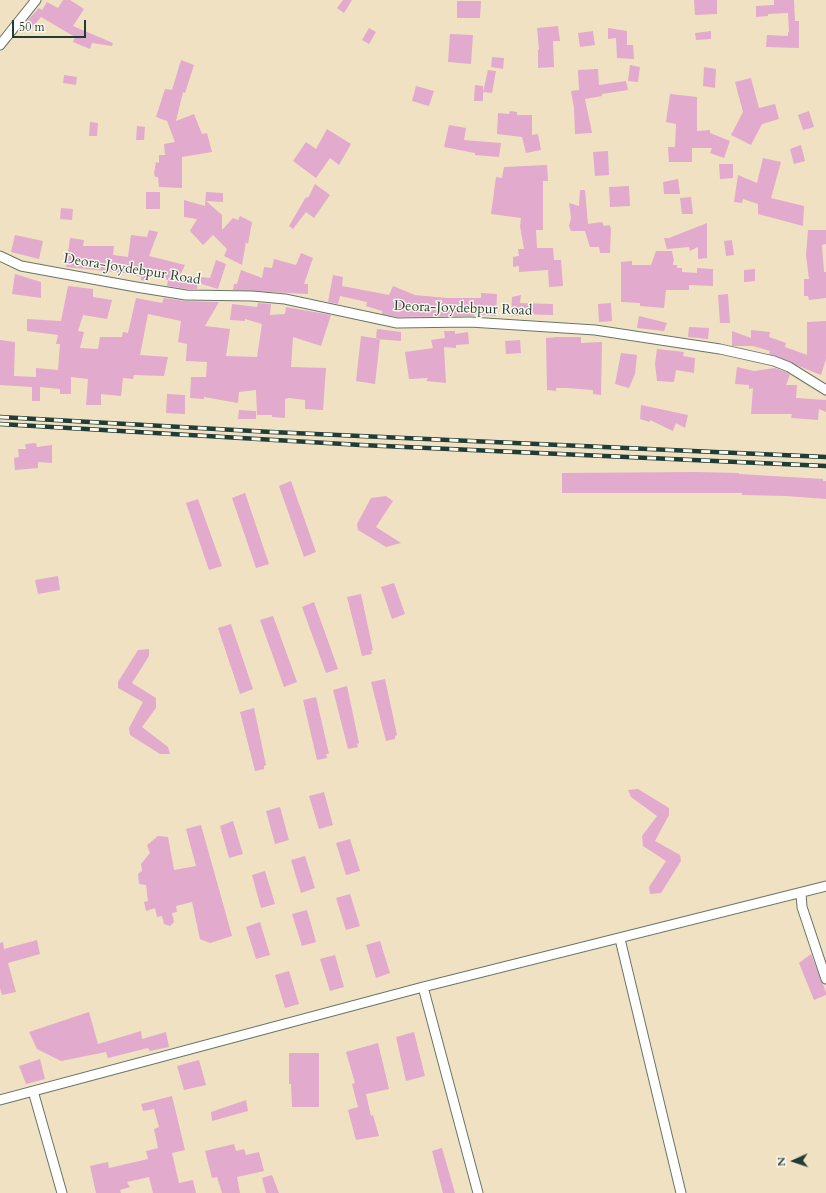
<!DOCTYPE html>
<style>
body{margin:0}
#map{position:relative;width:826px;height:1193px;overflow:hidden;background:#f0e1c3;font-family:Cardo,serif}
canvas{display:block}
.north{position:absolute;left:774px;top:1141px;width:40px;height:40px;-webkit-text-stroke:3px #fbf7ec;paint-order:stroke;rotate:267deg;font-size:11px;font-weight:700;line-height:16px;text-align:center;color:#1f3d34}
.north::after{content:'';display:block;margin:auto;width:14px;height:18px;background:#1f3d34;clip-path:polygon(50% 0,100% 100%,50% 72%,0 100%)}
.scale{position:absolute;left:12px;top:20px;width:74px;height:18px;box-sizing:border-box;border:2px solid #1f3d34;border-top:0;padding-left:5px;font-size:12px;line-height:14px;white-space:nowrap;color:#1f3d34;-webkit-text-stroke:3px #fbf7ec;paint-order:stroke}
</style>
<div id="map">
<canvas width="826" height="1193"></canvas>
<div class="north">N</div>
<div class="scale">50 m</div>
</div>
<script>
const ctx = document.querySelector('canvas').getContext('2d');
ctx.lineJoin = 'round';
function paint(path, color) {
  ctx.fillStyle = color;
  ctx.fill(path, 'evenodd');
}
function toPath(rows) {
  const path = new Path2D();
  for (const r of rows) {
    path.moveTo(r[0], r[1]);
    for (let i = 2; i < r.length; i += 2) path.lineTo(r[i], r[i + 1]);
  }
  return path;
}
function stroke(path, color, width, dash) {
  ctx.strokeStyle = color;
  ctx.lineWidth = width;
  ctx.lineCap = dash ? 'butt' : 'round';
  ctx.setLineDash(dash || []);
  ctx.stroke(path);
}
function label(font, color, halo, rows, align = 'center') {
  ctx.font = font + ' Cardo,serif';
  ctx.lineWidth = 3;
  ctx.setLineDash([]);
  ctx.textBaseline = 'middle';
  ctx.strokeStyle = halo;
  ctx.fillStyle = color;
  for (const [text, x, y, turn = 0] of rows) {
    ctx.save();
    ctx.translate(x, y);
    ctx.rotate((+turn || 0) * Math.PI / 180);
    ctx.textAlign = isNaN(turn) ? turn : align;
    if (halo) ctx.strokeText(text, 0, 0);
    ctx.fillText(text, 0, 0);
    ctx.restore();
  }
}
paint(toPath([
 [63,0,70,0,84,9,73,26,113,43,112,46,92,43,90,49,73,42,75,37,41,17,31,29,24,24,39,8,42,10,47,2,58,8],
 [343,0,352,0,344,13,337,8],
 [694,0,717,0,717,14,695,15],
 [774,0,794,0,795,21,799,21,799,48,766,47,767,35,788,36,788,32,789,32,788,13,768,14,768,16,756,17,756,6,774,5],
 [457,1,481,1,480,18,457,18],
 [558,26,560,41,553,41,554,67,538,68,538,50,539,50,537,28],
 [369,28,376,32,369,44,362,40],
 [608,28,627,31,627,45,633,45,634,59,617,58,616,38,608,39],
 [593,31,595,45,580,47,578,33],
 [711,31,711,39,696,40,695,33],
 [450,34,473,35,471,64,448,62],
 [492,57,504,58,503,69,491,67],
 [181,60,194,65,185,93,183,92,176,121,194,114,202,134,207,133,212,152,182,157,182,188,159,187,158,177,155,177,154,173,156,162,159,163,159,155,165,155,164,144,175,142,167,121,156,117,165,89,172,90],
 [630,65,640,67,638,82,628,81],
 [704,67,716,69,715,88,703,86],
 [598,69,599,85,626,81,628,90,602,94,602,96,585,99,592,133,575,134,574,108,571,91,579,90,578,70],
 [488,70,496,71,492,93,483,92],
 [64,75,77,77,76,85,63,83],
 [751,78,759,108,775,104,779,119,762,124,751,145,731,135,743,112,735,82],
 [475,85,483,86,483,101,474,101],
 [416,86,434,91,429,106,412,101],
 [670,94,697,97,697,131,710,130,710,133,730,141,724,158,710,153,712,148,692,148,692,162,669,162,668,147,675,147,676,124,666,122],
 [510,111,517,112,517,115,532,115,532,135,538,134,541,150,526,153,522,137,497,134,498,113,509,114],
 [809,111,814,127,803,130,798,115],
 [90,122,98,123,97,136,89,136],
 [449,125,466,128,464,140,501,143,499,157,475,155,475,153,444,147],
 [137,126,145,127,144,140,136,140],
 [327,129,351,144,339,165,330,158,316,178,293,161,306,142,316,149],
 [801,145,805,161,794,164,790,149],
 [608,151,609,175,595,176,593,152],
 [763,158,781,162,771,198,804,206,803,226,758,214,758,204,743,199,742,203,734,202,738,175,757,183],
 [719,164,733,164,733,178,720,179],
 [547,165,548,181,543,181,543,230,536,230,537,248,553,248,554,260,561,260,563,286,549,287,548,270,519,272,519,266,513,267,513,257,519,256,518,249,524,249,520,226,521,218,491,214,496,177,502,178,504,167],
 [678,179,680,194,664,194,663,182],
 [315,184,330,195,314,218,306,212,293,229,289,226,306,197,308,198],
 [629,186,630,206,610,207,609,187],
 [580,190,585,190,588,224,602,222,604,226,609,225,611,228,610,253,600,253,599,247,590,247,585,231,571,231,569,226,571,218,569,203,579,206],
 [146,192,160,192,160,209,146,209],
 [206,192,223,193,223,202,206,201,222,215,222,230,233,218,238,220,240,216,252,222,248,244,246,242,242,265,224,256,227,249,213,235,203,245,190,231,197,219,184,217,184,200,205,206],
 [691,197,693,214,682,214,680,198],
 [61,208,73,209,72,220,60,219],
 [707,223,707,258,698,259,698,247,690,251,689,247,667,249,664,238,669,238],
 [149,230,158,232,149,256,185,265,180,275,210,278,216,260,226,264,218,289,198,283,197,289,187,289,167,286,168,280,149,275,149,282,141,280,141,277,125,273,66,267,70,238,84,240,83,246,114,246,113,255,128,257,131,235,147,237],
 [808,230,826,230,826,244,822,245,824,272,826,272,826,298,809,300,808,296,804,296,804,279,809,279,806,255],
 [15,235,43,241,39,259,11,252],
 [732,240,734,255,726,256,724,241],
 [656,251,672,251,674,261,673,262,673,265,677,265,677,268,682,268,682,272,697,273,697,268,713,269,713,286,689,285,689,290,666,290,664,308,640,306,640,303,621,302,621,262,632,261,632,265,651,265],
 [301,253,313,258,304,284,308,284,308,294,233,290,234,284,237,284,241,270,262,278,264,267,272,268,274,259,296,265],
 [755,269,755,281,744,282,744,270],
 [15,274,41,282,41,298,12,294],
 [333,275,343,277,342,286,389,295,393,286,415,295,447,298,481,298,481,293,497,294,496,316,474,314,474,316,398,317,382,314,382,311,366,306,367,302,340,296,338,304,328,302],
 [68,286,93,289,93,297,112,300,107,319,83,315,78,331,84,332,80,348,98,349,100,337,122,337,123,332,128,333,136,298,162,303,164,298,185,301,219,302,205,326,230,329,226,356,257,357,262,324,245,319,245,321,230,320,232,304,257,307,258,303,271,304,270,315,285,314,286,307,331,315,321,346,293,337,291,367,326,368,323,410,305,409,305,400,289,398,285,399,285,418,272,417,272,415,257,415,256,390,239,392,238,403,204,397,204,399,190,398,191,377,206,377,207,362,186,361,187,344,178,342,181,321,148,314,140,355,168,357,164,376,134,375,133,379,123,378,121,396,101,394,101,405,86,405,88,379,71,377,71,394,60,394,60,389,40,387,40,401,32,401,32,387,0,385,0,340,15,342,14,376,36,377,36,368,58,370,60,344,56,344,58,335,27,331,27,319,61,321],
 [728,294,730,323,720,323,718,295],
 [521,295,520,303,553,304,553,315,520,314,520,316,511,316,512,297],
 [611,303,612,321,599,322,598,304],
 [639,316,667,323,664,331,637,328],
 [826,321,826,359,821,375,769,354,770,351,753,346,732,346,732,331,751,338,751,330,770,332,769,337,786,343,785,347,807,355,807,322],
 [689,327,709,328,708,339,688,337],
 [377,329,401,332,401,341,376,339],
 [444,331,455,331,455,334,468,332,469,344,456,345,456,348,444,347,446,383,426,381,428,378,409,379,405,352,433,348,431,340,445,338],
 [361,336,380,339,375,384,356,381],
 [557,337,581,337,581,343,602,342,601,395,593,394,593,390,567,388,556,388,556,391,547,390,546,338],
 [520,340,521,353,506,354,505,341],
 [657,349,684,352,683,356,695,358,694,373,676,370,674,382,657,381,655,364],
 [621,353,637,355,635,374,629,388,615,384],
 [737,367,754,371,775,368,786,372,790,375,786,385,797,385,796,398,826,400,826,412,819,409,818,420,791,418,792,414,751,414,753,388,749,389,749,385,735,384],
 [167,394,185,395,185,414,166,413],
 [641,405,688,415,685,428,676,423,673,431,650,420,650,422,640,419],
 [239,410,256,411,256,419,238,419],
 [36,443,37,447,52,445,52,463,38,462,38,468,15,470,14,458,19,457,18,449,26,449,25,444],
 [697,472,739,473,739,474,823,479,823,481,826,481,826,499,786,496,742,495,742,493,562,493,562,473],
 [291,481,316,552,304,557,279,486],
 [245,493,269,564,256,568,232,498],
 [386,496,393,501,376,527,401,543,386,547,358,530,357,524,371,498],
 [198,499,222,566,209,570,186,503],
 [58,576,60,590,38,594,35,580],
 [394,583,405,614,392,619,381,587],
 [361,594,373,650,371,651,372,654,362,656,347,597],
 [314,602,338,669,326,673,302,607],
 [273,616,297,682,284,687,260,620],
 [231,624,253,689,240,694,218,628],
 [149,649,149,656,132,683,156,698,156,708,142,727,168,747,170,754,160,754,130,735,129,728,143,702,118,688,118,682,138,650],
 [385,679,397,735,395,736,395,739,386,741,371,682],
 [347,686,359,743,357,744,358,747,348,749,333,690],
 [316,697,329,754,326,754,327,758,317,760,303,700],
 [254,708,266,765,264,766,264,769,255,771,240,712],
 [638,789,669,808,669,815,655,841,680,855,681,861,661,893,650,894,649,887,666,861,643,846,642,836,657,816,631,797,628,790],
 [324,792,333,825,319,829,309,796],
 [280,807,289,840,275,844,266,811],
 [233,821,243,854,229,858,220,826],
 [201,825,232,936,210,943,200,939,192,902,176,906,177,912,172,913,174,922,170,926,164,924,162,916,157,917,155,908,146,911,144,902,148,901,146,885,139,884,138,874,142,871,141,864,150,853,147,845,158,836,168,837,174,870,196,866,186,829],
 [350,839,360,871,346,875,336,843],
 [305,856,315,888,301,893,291,860],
 [265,871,275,904,261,908,252,875],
 [350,894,360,926,346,930,336,898],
 [307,910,316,942,302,946,292,914],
 [260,922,270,955,256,959,246,927],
 [37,940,40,954,8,963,16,992,2,995,0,988,0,943,3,942,4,949],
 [380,941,390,973,376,978,366,945],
 [811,954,826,992,826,995,814,1000,799,963],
 [335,955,344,987,330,991,320,959],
 [289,971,299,1004,285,1008,275,975],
 [89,1012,98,1044,141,1031,142,1039,166,1032,169,1047,150,1051,148,1048,108,1058,106,1052,61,1061,37,1049,29,1032],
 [414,1032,425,1076,406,1081,396,1037],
 [378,1043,389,1089,366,1094,371,1116,373,1115,379,1136,356,1140,348,1110,358,1107,352,1084,355,1083,346,1052],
 [289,1053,319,1053,319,1107,292,1107,291,1084,289,1084],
 [40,1059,45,1079,26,1084,19,1066],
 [199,1060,206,1085,184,1090,177,1066],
 [172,1096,185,1150,172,1153,179,1183,193,1180,196,1193,153,1193,149,1177,127,1182,130,1187,120,1190,121,1193,96,1193,90,1166,108,1162,109,1168,148,1159,146,1151,158,1148,154,1129,159,1127,154,1109,143,1111,141,1104],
 [246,1100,248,1111,212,1121,211,1112],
 [234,1144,236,1151,244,1149,246,1155,259,1152,264,1171,237,1177,240,1193,222,1193,217,1177,212,1178,205,1151],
 [442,1148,455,1193,443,1193,432,1151],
 [272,1175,279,1193,266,1193,262,1178]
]), '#e2aacd');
const minor = toPath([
 [0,45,36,0],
 [0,256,21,266,136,287,186,295,252,296,285,299,397,323,470,322,595,330,720,349,774,361,789,367,826,390],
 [801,893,802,907,826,979],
 [620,939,681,1193],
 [33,1091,62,1193],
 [0,1100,423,987],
 [478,1193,423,987,826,886]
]);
stroke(minor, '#687666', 11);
stroke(minor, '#fff', 9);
const rail = toPath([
 [0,417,271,432,826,457],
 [0,424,361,445,826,466]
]);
stroke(rail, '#1f3d34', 4.5);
stroke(rail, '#fbf7ec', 3, [9]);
label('14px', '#1f3d34', '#fbf7ec', [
 ["Deora-Joydebpur Road",132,270,9],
 ["Deora-Joydebpur Road",463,309,2]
]);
</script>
